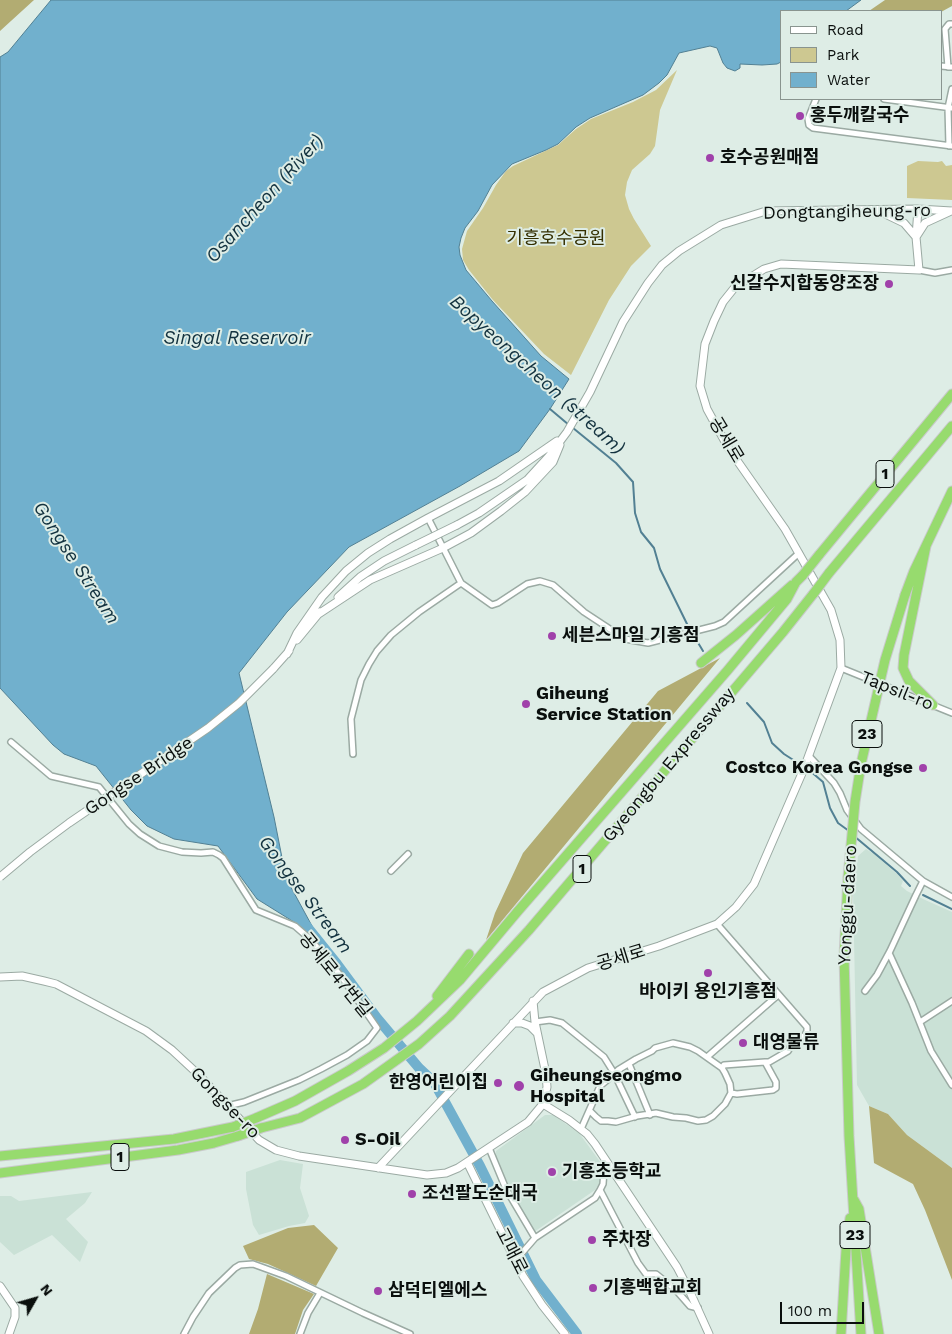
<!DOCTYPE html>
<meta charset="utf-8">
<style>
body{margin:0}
#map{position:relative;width:952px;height:1334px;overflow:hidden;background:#deede6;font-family:"Work Sans",sans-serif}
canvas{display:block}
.legend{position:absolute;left:780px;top:10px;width:162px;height:90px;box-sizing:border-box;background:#deede6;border:1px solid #89948f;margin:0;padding:6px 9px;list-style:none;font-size:15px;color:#0a0f0d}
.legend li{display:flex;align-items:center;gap:10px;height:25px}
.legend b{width:25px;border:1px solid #89948f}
.north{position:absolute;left:10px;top:1274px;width:50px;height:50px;-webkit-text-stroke:4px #deede6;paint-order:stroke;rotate:52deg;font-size:14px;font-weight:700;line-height:20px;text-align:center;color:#0a0f0d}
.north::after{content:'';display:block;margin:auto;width:18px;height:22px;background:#0a0f0d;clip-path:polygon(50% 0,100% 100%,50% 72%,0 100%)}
.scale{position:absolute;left:780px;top:1302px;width:84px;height:22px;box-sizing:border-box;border:2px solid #0a0f0d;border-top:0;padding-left:6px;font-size:15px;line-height:18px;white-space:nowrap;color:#0a0f0d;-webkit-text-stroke:4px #deede6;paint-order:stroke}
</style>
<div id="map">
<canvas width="952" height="1334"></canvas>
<ul class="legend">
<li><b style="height:6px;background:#fff"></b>Road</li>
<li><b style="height:14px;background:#cdc891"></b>Park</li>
<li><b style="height:14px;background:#71b0cd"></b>Water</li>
</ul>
<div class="north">N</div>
<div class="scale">100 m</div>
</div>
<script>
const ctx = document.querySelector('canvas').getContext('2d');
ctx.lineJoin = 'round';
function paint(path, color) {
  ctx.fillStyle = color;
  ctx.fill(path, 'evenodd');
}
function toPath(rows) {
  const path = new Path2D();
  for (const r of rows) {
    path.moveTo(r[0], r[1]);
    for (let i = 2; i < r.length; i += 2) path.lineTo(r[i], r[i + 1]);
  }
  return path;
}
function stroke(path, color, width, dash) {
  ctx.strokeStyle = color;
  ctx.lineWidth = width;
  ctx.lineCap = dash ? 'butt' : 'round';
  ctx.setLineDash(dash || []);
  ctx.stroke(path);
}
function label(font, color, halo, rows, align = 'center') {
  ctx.font = font + ' "Work Sans","Noto Sans KR",sans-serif';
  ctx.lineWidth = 4;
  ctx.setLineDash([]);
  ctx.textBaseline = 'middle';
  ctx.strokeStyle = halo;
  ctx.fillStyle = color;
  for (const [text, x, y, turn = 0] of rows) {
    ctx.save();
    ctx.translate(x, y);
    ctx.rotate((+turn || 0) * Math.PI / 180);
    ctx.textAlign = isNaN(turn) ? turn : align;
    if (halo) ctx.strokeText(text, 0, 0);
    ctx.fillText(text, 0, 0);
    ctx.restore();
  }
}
paint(toPath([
 [866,849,874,854,897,874,903,881,901,886,907,891,923,899,952,912,952,1168,907,1135,888,1114,869,1106,857,1085,853,890,858,856],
 [545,1115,553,1115,579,1133,601,1163,601,1180,595,1190,534,1232,514,1197,496,1158,496,1151],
 [280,1160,303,1164,300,1188,309,1216,305,1223,289,1226,259,1235,253,1225,246,1189,246,1172],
 [92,1192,85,1203,66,1219,88,1242,80,1262,52,1235,14,1255,0,1242,0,1196,11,1196,19,1201]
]), '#cae1d6');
paint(toPath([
 [677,70,660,110,655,146,650,154,632,170,627,182,625,195,629,209,634,219,651,246,631,266,609,300,571,375,544,354,493,300,469,270,463,260,462,249,467,231,483,208,496,185,506,171,513,166,558,145,576,129,591,119,633,102,656,90],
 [918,161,938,162,942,161,946,166,952,165,952,200,907,198,907,166]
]), '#cdc891');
paint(toPath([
 [0,0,34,0,0,31],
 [885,0,952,0,952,6,941,12,941,11,869,11],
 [720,658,486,940,495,913,523,853,658,691],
 [869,1106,888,1114,907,1135,952,1168,952,1280,925,1210,913,1184,874,1163],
 [314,1225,338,1248,316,1286,268,1264,249,1259,243,1246,288,1228],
 [267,1274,314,1294,303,1310,295,1334,249,1334,258,1309]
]), '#b2ac72');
const water = toPath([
 [51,0,861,0,846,11,781,11,781,62,777,64,762,65,740,64,740,68,735,71,727,68,723,63,717,48,710,46,679,53,667,75,659,83,643,95,590,118,576,127,558,144,546,150,512,164,492,185,478,211,465,228,461,238,459,247,460,255,466,270,492,301,541,356,569,379,550,409,519,451,460,486,349,547,287,612,239,673,274,817,286,878,318,937,257,899,218,846,174,839,147,826,131,810,96,766,64,754,53,745,0,688,0,57,8,52,51,0]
]);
paint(water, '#71b0cd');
stroke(water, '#528093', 1);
stroke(toPath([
 [550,409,569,425],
 [573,428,616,463,633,482,635,513,641,532,654,548,660,569,689,628],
 [694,636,703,651],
 [747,703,764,722,772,743,784,754,809,770,823,782,830,808,838,823,849,831],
 [854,836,897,872,910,886],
 [923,895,952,909]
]), '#528093', 2);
stroke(toPath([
 [304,923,337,964,377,1018,419,1068,434,1082,480,1166,536,1280,577,1334]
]), '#71b0cd', 10);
const street = toPath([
 [941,66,952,67],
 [948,67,945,29,949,24,952,24],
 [816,99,808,119,809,125,813,128,952,146],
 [884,99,952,108],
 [949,146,948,108,952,89],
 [919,270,935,273,952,270],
 [428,518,461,583],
 [841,668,952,713],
 [11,742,51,776,99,787,129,824,140,834,159,846,182,852,201,853,213,852,219,855,223,858,256,910,295,926,311,940,341,976,377,1028,367,1041,347,1055,321,1069,299,1080,244,1102,227,1106],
 [353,754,351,719,361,680,369,664,377,651,391,635,419,612,461,583,492,605,498,603,527,584,540,581,553,585,584,612,625,639,648,643,715,626,724,622,799,553],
 [809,756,834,783,840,793,847,810,861,829,923,881,952,897],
 [391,871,408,854],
 [717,924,807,1027,807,1031,805,1035,800,1039,793,1042,788,1051,769,1062,765,1062],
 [889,953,912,1003,931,1051,952,1085],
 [865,991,877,975,890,951,916,895,923,881],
 [535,1022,550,1020,562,1023,604,1057,614,1073,635,1117],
 [920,1022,952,1001],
 [707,1057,778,995],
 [629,1064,650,1115],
 [722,1068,725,1073,730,1084,731,1093],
 [581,1129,600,1086,606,1081,618,1070,636,1059,652,1051,655,1048,673,1043,690,1047,698,1051,722,1068,724,1065,765,1062,776,1082,776,1088,773,1090,737,1094,731,1093,725,1104,713,1116,706,1120,698,1121,686,1118,673,1117,656,1113,637,1116,616,1122,608,1121,601,1121,596,1117,590,1111],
 [489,1148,506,1189,535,1238,595,1198,600,1190,638,1263,646,1274,656,1274,676,1290,690,1306,698,1308],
 [600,1190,603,1184,604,1170,606,1162],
 [515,1261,535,1238],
 [184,1334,193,1317,209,1293,235,1268,240,1265,253,1264,286,1276,363,1313,410,1334],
 [300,1334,308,1313,320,1293]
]);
const secondary = toPath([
 [879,211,904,223,916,237,925,223,951,211],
 [457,525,479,513,527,480,549,456,567,432,590,392,623,322,648,283,662,265,679,251,721,225,766,211,918,209,952,211],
 [338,597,360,577,384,561,416,545],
 [317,615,370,580,443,548,471,533,501,511,525,492,553,462,560,445],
 [297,640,320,612],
 [287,654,297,633,322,597,346,571,368,553,390,539,428,518,499,481,557,441],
 [273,669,289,651],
 [0,977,22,976,44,981,56,984,146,1031,172,1050,200,1076,259,1140,276,1150,299,1156,427,1175,446,1173,458,1168,528,1122,543,1104,547,1087,546,1074,535,1022,533,1001],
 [513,1023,522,1023,530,1026,537,1033],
 [543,1104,569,1120,587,1134,595,1144,677,1267,690,1292,709,1334],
 [467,1162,523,1276,542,1305,565,1334],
 [378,1168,543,992,588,968,659,946,717,924,736,907,754,884,803,771,841,668,840,640,831,610,785,529,729,449,707,409,700,386,705,344,714,321,723,302,735,287,764,269,781,264,919,270,916,237,918,209],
 [0,1286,15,1308,15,1317,9,1334]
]);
const highway = toPath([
 [926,546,904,655,903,668,909,681,933,705],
 [819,555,952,394],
 [829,573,952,426],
 [905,595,914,571,952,491],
 [701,663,736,635,792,585],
 [848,878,844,956,849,1136,861,1334],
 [437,996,469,954],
 [256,1118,295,1101,348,1071,384,1048,417,1021,460,980,518,911,727,671,787,599,796,582,803,575],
 [261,1128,300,1118,363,1084,419,1044,450,1016,529,930,783,632,814,593],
 [0,1156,174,1139,233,1127],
 [0,1173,178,1150,214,1143,238,1136],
 [854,1200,859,1209,879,1334],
 [841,1334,846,1250,850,1218]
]);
stroke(street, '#9baaa3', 8);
stroke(secondary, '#9baaa3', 9);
stroke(highway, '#c9caca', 11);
stroke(street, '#fff', 5);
stroke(secondary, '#fff', 7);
stroke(highway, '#97db6e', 9);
const secondaryBridge = toPath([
 [416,545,457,525],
 [0,877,30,852,69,823,208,728,239,703,273,669]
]);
const highwayBridge = toPath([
 [803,575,819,555],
 [814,593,829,573],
 [848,878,855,802,861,764,885,660,905,595],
 [233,1127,256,1118],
 [238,1136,261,1128]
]);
stroke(secondaryBridge, '#9baaa3', 9, []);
stroke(highwayBridge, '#c9caca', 11, []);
stroke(secondaryBridge, '#fff', 7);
stroke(highwayBridge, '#97db6e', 9);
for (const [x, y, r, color] of [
 [800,116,5,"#a041aa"],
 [710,158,5,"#a041aa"],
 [889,284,5,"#a041aa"],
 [552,636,5,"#a041aa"],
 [526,704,5,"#a041aa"],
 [923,768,5,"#a041aa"],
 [708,973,5,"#a041aa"],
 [743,1043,5,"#a041aa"],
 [498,1083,5,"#a041aa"],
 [519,1086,6,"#a041aa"],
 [345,1140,5,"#a041aa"],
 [552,1172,5,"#a041aa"],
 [412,1194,5,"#a041aa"],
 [592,1240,5,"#a041aa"],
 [593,1288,5,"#a041aa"],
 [378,1291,5,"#a041aa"]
]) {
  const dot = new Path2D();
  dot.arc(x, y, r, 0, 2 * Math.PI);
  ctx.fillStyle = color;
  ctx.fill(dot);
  stroke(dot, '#deede6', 2);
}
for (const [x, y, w] of [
 [885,474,18],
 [867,734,30],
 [582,869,18],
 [120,1157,18],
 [855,1235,30]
]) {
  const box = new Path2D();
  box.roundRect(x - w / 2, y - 13.5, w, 27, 4);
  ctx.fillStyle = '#deede6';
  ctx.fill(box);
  stroke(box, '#0a0f0d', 1);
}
label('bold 16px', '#0a0f0d', null, [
 ["1",885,474],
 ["23",867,734],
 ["1",582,869],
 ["1",120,1157],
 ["23",855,1235]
]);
label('bold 18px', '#0a0f0d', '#deede6', [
 ["홍두깨칼국수",810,116],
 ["호수공원매점",720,158],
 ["신갈수지합동양조장",879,284,"right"],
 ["세븐스마일 기흥점",562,636],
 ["Giheung",536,694],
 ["Service Station",536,715],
 ["Costco Korea Gongse",913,768,"right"],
 ["바이키 용인기흥점",708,992,"center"],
 ["대영물류",753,1043],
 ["Giheungseongmo",530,1076],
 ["Hospital",530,1097],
 ["한영어린이집",488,1083,"right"],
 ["S-Oil",355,1140],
 ["기흥초등학교",562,1172],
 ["조선팔도순대국",422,1194],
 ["주차장",602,1240],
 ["기흥백합교회",603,1288],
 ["삼덕티엘에스",388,1291]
], 'left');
label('18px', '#0a0f0d', '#deede6', [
 ["Dongtangiheung-ro",847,212,-1],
 ["공세로",726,440,59],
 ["Tapsil-ro",897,691,22],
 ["Gyeongbu Expressway",669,765,-50],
 ["Gongse Bridge",139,776,-34],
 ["Yonggu-daero",848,905,-87],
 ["공세로",621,958,-17],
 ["공세로47번길",335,975,51],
 ["Gongse-ro",225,1103,46],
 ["고매로",511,1251,63]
]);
label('18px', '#342f00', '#deede6', [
 ["기흥호수공원",556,239]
]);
label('italic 19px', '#13323f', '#deede6', [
 ["Osancheon (River)",265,199,-48],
 ["Singal Reservoir",237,338],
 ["Bopyeongcheon (stream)",537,375,42],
 ["Gongse Stream",76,563,57],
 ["Gongse Stream",305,895,53]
]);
</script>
